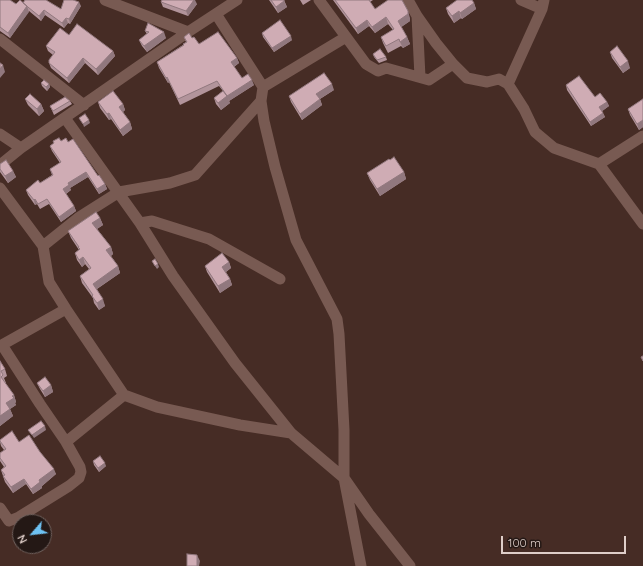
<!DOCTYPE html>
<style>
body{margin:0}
#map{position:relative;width:643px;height:566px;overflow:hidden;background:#462c25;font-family:Quicksand,sans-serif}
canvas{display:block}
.north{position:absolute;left:12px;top:514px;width:40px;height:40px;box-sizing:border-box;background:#241815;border:1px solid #6f615d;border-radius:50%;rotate:242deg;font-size:11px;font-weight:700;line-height:16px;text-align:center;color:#dfcec9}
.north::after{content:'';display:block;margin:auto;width:14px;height:18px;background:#6ec2f3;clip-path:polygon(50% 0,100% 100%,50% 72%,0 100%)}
.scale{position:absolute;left:501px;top:536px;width:125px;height:18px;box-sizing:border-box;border:2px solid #dfcec9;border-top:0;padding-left:5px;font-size:12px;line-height:14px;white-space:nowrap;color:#dfcec9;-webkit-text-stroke:3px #241815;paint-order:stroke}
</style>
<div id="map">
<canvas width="643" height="566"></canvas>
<div class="north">N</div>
<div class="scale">100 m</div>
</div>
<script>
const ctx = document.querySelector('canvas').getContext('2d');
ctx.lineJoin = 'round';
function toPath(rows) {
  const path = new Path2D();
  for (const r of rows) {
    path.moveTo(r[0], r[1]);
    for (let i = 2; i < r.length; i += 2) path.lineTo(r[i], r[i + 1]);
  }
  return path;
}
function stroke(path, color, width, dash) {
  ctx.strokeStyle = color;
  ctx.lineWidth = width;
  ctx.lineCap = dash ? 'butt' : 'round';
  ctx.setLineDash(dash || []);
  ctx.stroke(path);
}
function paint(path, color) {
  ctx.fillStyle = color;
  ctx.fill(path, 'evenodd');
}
stroke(toPath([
 [105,0,188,32],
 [319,0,366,64,378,71,386,68,429,80,453,64,467,78,487,82,499,79,508,84,524,109,535,132,554,148,599,164,643,224],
 [408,0,417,16,420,77],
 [521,0,542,9],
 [216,14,263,87,261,101,264,121,275,167,296,240,337,319,339,334,344,430,344,478,361,566],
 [417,16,436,43,453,64],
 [0,39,84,105],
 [508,84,542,9,544,0],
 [263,87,346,37],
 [65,118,140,223,173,276,235,363,291,433,344,478,369,514,410,566],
 [0,134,21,148],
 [599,164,643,136],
 [0,165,21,148,188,32,237,0],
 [0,188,43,246,49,282,66,309,124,395,157,407,240,425,291,433],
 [140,223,152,221,209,239,280,279],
 [43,246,78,218,119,192,170,183,195,175,261,101],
 [0,346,66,309],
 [66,442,124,395],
 [0,508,9,521,19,517,69,486,79,478,81,472,80,467,66,442,40,404,2,345]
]), '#785a52', 11);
paint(toPath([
 [0,0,16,4,23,3,61,9,81,6,70,24,68,23,64,28,45,15,41,21,29,11,10,38,0,31],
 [269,0,284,0,287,7,278,13],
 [300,0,311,0,303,5],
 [333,0,373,0,370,2,375,9,410,18,410,21,401,27,407,37,410,44,403,48,401,46,388,53,383,43,381,37,393,30,388,24,375,33,369,26,358,34],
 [161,2,197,4,188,16,163,7],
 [474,3,476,9,462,19,461,18,454,23,448,14,446,8],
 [145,31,166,38,147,52,142,46,139,40,147,34],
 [262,33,292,40,274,52,263,37],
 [69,35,113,51,115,56,98,75,85,63,69,83,51,68,49,63,53,55,48,51,46,46],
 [184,37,192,38,199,44,237,58,239,63,234,67,242,78,254,85,229,101,230,103,221,110,216,104,214,98,223,91,219,86,180,105,169,82,168,83,159,68,157,62,183,45,186,42],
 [610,52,630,68,623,73,612,58],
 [373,54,386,57,387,60,379,63,374,57],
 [41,83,49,84,50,87,47,91,42,86],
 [566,85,607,102,609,106,602,111,605,117,591,126,567,90],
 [334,90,320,99,322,105,302,120,291,102,289,96],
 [25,99,41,104,44,111,39,116,28,105],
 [643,99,643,127,639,130,630,115,628,109],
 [70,101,72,104,54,115,50,106],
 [98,102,123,104,125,110,123,112,130,122,132,129,123,136,111,119,109,120,100,108],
 [53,141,61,141,68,142,105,184,107,189,99,194,88,177,70,188,71,190,66,194,74,206,76,211,61,222,49,204,40,209,37,204,35,205,28,195,26,190,40,183,52,175,50,169,60,163,52,151,50,146,54,143],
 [0,164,13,171,16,177,8,183,0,172],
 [404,172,406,179,380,196,370,180,367,173],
 [100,218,103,225,97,229,111,247,113,254,111,256,118,266,120,273,97,289,105,306,99,310,94,303,93,298,82,283,80,276,89,269,85,264,82,267,77,260,75,253,79,250,71,238,68,231],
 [229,262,231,268,226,272,230,279,232,285,220,293,207,272,205,266],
 [0,361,5,369,7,376,4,378,6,383,5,383,14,395,16,402,15,403,16,405,10,409,13,416,0,426],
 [37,383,51,385,53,392,45,397,40,389],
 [0,440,19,442,40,452,56,474,42,486,42,488,33,494,26,484,13,493,5,482,1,470,4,467,0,461,0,453,4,450,1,446,0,442],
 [93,461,106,466,99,472,94,465]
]), '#b2949b');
paint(toPath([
 [194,0,195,0,197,4,188,16,186,11],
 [284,1,287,7,278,13,276,7],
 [79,2,81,6,70,24,69,19],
 [474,3,476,9,462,19,460,13],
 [27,6,29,12,10,38,8,33],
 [44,10,45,15,41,21,39,16],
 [408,11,410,18,410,21,400,28,398,21],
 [459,11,461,18,454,23,452,16],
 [386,17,388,24,375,33,372,27],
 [66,18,68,23,64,28,62,23],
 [367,20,369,26,358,34,356,28],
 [164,32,166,38,147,52,144,46],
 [291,36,292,40,274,52,272,48],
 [407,37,410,44,403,48,400,42],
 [113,51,115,56,98,75,96,69],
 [83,58,85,63,69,83,67,78],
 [237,58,239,63,233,67,231,62],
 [628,61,630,68,623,73,620,67],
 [3,65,5,72,0,78,0,69],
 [167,77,169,82,168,83,166,78],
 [252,80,254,85,229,101,227,96],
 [49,84,50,87,47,91,46,87],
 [332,84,334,90,318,100,316,94],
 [227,96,230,103,221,110,218,103],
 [320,99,322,105,302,120,300,114],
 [607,102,609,106,601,112,599,107],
 [41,104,44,111,39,116,37,109],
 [123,104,125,110,121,113,119,107],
 [109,113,111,119,109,120,107,114],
 [603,113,605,117,591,126,590,122],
 [89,120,90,123,84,127,83,124],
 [643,120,643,127,639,130,637,124],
 [130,122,132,129,123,136,120,130],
 [13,171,16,177,8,183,5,176],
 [86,172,88,177,70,188,71,190,65,194,63,189,68,183],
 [404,172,406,179,380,196,377,189],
 [105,184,107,189,99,194,97,189],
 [35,199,37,204,35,205,34,200],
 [74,206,76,211,61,222,59,217],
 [100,218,103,225,95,230,92,223],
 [111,247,113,254,109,257,106,250],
 [83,257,85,264,82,267,79,260],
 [229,262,231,268,224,273,222,267],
 [158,264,159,267,157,269,155,266],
 [118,266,120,273,95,290,93,284],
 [230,279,232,285,220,293,218,286],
 [103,299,105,306,99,310,97,303],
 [51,385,53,392,45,397,43,391],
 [14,395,16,402,15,403,16,405,10,409,13,416,0,426,0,416,6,403],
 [45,426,46,430,34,438,32,435],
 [105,463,106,466,99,472,98,468],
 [54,469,56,474,42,486,42,488,33,494,31,489,39,480],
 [24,479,26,484,13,493,11,487],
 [197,555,200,561,199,566,197,566]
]), '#91787e');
const building = toPath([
 [0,0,10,0,16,4,20,0,27,6,8,33,0,27,0,0],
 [25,0,46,0,61,9,64,0,73,0,79,2,69,19,66,18,62,23,44,10,39,16,23,3,25,0],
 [162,0,194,0,186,11,161,2,162,0],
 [271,0,284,0,284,1,276,7,271,0],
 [335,0,369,0,375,9,388,0,402,0,408,11,408,14,398,21,407,37,400,42,399,39,386,46,381,37,394,29,386,17,372,27,367,20,356,28,335,0],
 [457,0,472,0,474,3,460,13,459,11,452,16,446,8,457,0],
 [280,20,291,36,272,48,262,33,280,20],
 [148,23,164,32,144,46,139,40,149,32,145,31,148,23],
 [77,24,113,51,96,69,83,58,67,78,49,63,49,60,55,52,46,46,60,28,69,35,77,24],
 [218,32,237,58,231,62,242,78,248,74,252,80,227,96,217,81,178,99,167,77,166,78,157,62,184,45,183,44,187,42,184,37,189,33,192,38,194,37,199,44,218,32],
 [617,46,628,61,620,67,610,52,617,46],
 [380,49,386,57,377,60,373,54,380,49],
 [0,63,3,65,0,69,0,63],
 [324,73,332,84,316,94,320,99,300,114,289,96,324,73],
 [579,76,595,97,600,93,607,102,599,107,603,113,590,122,566,85,579,76],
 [44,80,49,84,46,87,41,83,44,80],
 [113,91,123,104,119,107,130,122,120,130,109,113,107,114,98,102,113,91],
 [223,91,227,96,218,103,214,98,223,91],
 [30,94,41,104,37,109,25,99,30,94],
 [65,97,70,101,53,111,50,106,65,97],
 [643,99,643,120,637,124,628,109,643,99],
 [85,114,89,120,83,124,79,118,85,114],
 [59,138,61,141,66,138,68,142,73,139,98,176,99,175,105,184,97,189,86,172,68,183,69,185,63,189,74,206,59,217,47,199,38,204,35,199,34,200,26,190,38,180,40,183,53,175,50,169,61,162,50,146,54,143,53,141,59,138],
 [394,157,404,172,377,189,367,173,389,159,390,160,394,157],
 [6,160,13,171,5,176,0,169,0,164,6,160],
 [96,212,100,218,92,223,111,247,106,250,118,266,93,284,103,299,97,303,92,296,93,295,80,276,91,268,83,257,79,260,75,253,80,249,78,247,79,247,68,231,96,212],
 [222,253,229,262,222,267,230,279,218,286,205,266,222,253],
 [155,259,158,264,155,266,152,261,155,259],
 [643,356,643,361,641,357,643,356],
 [0,361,5,369,1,371,3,375,1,377,14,395,12,396,14,398,6,403,10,409,0,416,0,361],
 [45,377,51,385,43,391,37,383,45,377],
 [41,421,45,426,32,435,28,430,41,421],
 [12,431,19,442,29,435,40,452,54,469,39,480,40,482,31,489,24,479,11,487,3,476,5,475,1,470,6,466,0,458,0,453,6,449,0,441,0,440,12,431],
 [100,456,105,463,98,468,93,461,100,456],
 [187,554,197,555,197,566,187,566,187,554]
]);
paint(building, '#cfacb4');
stroke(building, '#91787e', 1);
</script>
